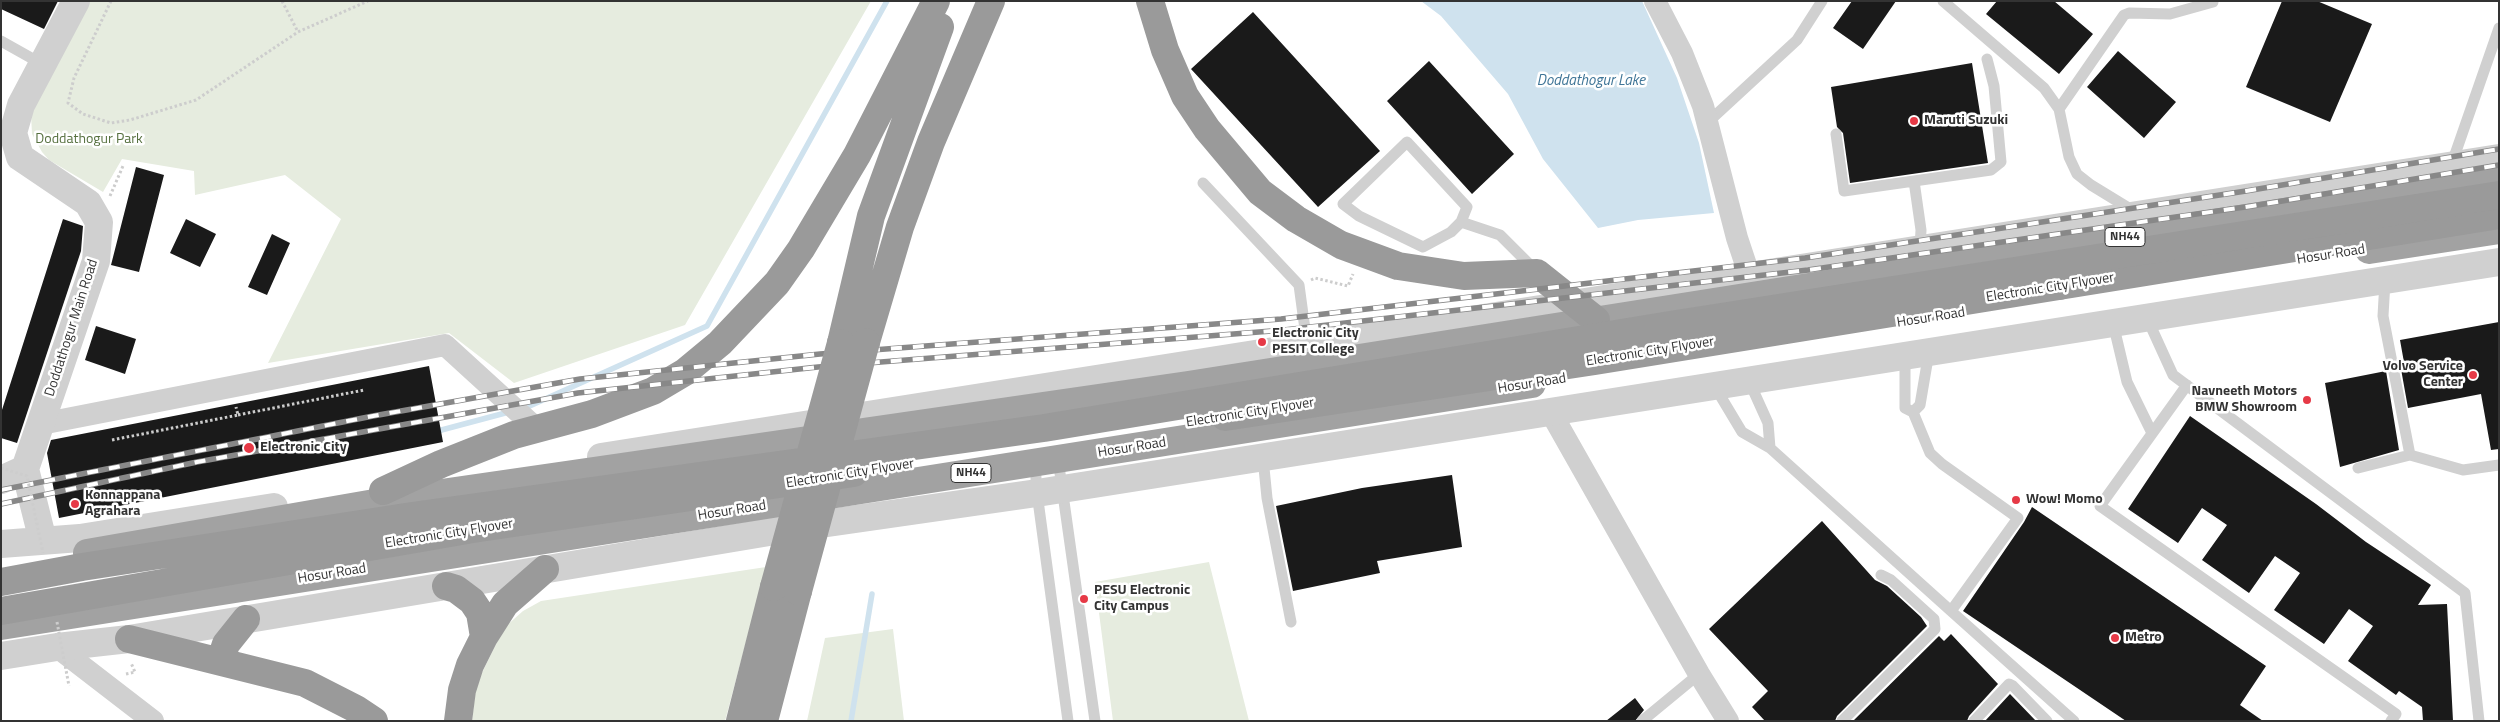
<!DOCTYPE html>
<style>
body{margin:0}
#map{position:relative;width:2500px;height:722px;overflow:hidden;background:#fff;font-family:"Titillium Web",sans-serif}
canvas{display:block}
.frame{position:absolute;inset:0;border:2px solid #333;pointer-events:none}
</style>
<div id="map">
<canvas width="2500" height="722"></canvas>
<div class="frame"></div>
</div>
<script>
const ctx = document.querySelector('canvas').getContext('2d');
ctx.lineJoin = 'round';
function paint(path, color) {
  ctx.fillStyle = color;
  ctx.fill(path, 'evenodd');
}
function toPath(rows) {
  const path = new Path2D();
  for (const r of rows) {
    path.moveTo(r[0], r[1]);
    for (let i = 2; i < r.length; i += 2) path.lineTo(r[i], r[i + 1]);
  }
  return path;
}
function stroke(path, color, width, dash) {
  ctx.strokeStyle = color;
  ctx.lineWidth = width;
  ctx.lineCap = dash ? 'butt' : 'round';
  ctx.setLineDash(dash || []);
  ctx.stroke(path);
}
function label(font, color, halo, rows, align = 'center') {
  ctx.font = font + ' "Titillium Web",sans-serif';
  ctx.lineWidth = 5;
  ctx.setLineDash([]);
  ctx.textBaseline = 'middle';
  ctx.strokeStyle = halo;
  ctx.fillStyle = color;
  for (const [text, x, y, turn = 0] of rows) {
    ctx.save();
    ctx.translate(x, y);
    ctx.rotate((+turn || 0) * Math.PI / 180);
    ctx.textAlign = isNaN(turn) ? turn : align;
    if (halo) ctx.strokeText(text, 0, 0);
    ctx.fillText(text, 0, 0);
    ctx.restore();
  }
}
paint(toPath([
 [89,1,871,1,685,325,514,383,449,333,268,363,341,219,285,175,195,195,194,171,122,159,103,192,49,160,42,152,32,134,31,114],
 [1209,562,1249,721,1113,721,1095,582],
 [766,567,725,721,472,721,476,685,496,644,505,627,523,611,541,601],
 [893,629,904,721,807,721,825,638]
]), '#e6ecdf');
paint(toPath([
 [1421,1,1642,1,1677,78,1699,143,1714,213,1638,220,1598,228,1543,159,1508,94,1441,16]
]), '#cfe2ee');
stroke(toPath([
 [523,409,707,326,887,1],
 [434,432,509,412],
 [851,721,872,594]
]), '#cfe2ee', 5.5);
paint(toPath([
 [1,1,58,1,44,29,1,9],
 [1852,1,1896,1,1863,49,1833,28],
 [1997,1,2054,1,2093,34,2059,74,1986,14],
 [2282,1,2317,1,2372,24,2330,122,2246,87],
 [1253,12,1380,151,1318,207,1191,69],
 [2118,51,2176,102,2144,138,2087,87],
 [1429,61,1514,154,1472,194,1387,101],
 [1972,63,1988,163,1850,183,1843,133,1837,127,1831,87],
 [136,167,164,175,139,272,111,265],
 [63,219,83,226,81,251,17,443,1,438,1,413],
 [186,219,216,234,200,267,170,253],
 [272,234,290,243,267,295,248,287],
 [2499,322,2499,449,2491,450,2481,394,2408,408,2401,369,2405,368,2400,340],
 [96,326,136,339,125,374,85,360],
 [429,366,443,442,59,518,47,453,51,440],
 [2386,371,2399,450,2340,467,2325,383],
 [2190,416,2316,504,2366,542,2431,585,2418,605,2447,604,2453,721,2423,721,2422,707,2399,691,2396,695,2348,661,2373,626,2349,609,2324,644,2274,610,2300,573,2275,556,2249,593,2202,560,2227,525,2202,508,2178,543,2128,509],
 [1452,475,1462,547,1377,561,1380,573,1293,591,1276,506,1362,488],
 [2032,507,2266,666,2240,705,2263,721,2126,721,1963,611,2024,522],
 [1822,521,1875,580,1887,586,1921,617,1927,626,1837,716,1835,721,1765,721,1752,707,1768,691,1709,629],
 [1951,634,1998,684,1969,716,1967,721,1853,721,1939,636,1944,641],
 [2010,694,2036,721,1985,721],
 [1635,698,1644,710,1635,721,1606,721]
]), '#1a1a1a');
stroke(toPath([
 [111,1,74,78,68,103,83,114,111,123,130,120,196,100,298,32,368,1],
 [282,1,298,32],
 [110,196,123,166],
 [1311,280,1315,278,1348,286,1353,274],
 [238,415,364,390],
 [112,440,238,415,236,407],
 [126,674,135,672,131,663]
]), '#cdcdcd', 3, [2.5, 2.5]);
stroke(toPath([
 [1943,1,2044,88,2059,109,2069,157,2077,174,2091,185,2127,207,2130,214],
 [1,41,42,64],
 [2059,109,2124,15,2129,13,2170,14,2213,2],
 [1707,123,1797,40,1822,1],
 [1836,134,1844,191,1914,181,1921,230,1920,248],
 [2452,163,2499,28],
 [1914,181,1991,170,2001,162,1994,86,1987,59],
 [1203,183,1299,285,1307,344],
 [1461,222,1451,232,1423,247,1359,216,1343,204,1407,142,1467,207,1461,222,1500,235,1535,270],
 [2385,281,2383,316,2410,455,2463,470,2499,465],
 [2147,318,2173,375,2465,593,2479,721],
 [2113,323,2127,382,2152,433],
 [1749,381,1768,423,1770,448],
 [2187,385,2100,506,2396,714,2391,721],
 [1715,387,1742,432,1770,448,1951,611,2018,518,1942,464,1930,453,1913,412,1905,408,1905,355],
 [1913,412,1920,405,1929,352],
 [1263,458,1267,498,1291,622],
 [1058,459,1095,721],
 [1035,463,1037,493,1068,721],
 [2358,468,2410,455],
 [1951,611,2074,721],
 [1642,721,1699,674],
 [1842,721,1935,629,1934,619,1891,580,1881,575],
 [1974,721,2009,684,2013,686,2047,721]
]), '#d0d0d0', 11);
stroke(toPath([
 [1655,1,1682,53,1703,106,1737,238,1749,274],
 [1550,411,1699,674,1728,721],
 [41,424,445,345,537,429],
 [57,647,153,721]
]), '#d0d0d0', 22);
stroke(toPath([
 [601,457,2499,158],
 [25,469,43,541],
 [1,480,25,469,96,261,99,222,88,203,20,157,13,133,21,105,76,1],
 [1,544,80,538,274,507],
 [1,656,57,647,129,639,793,528,1037,493,2499,262]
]), '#d0d0d0', 28);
stroke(toPath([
 [2369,250,2499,230],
 [87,553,386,501,1188,385,2499,178],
 [1,626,1532,384]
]), '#a2a2a2', 28);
stroke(toPath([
 [1150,1,1165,50,1185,96,1207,129,1260,192,1296,219,1341,245,1398,266,1464,276,1537,273,1596,320],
 [2059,286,2499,215],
 [866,342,900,227,931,142,991,1],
 [841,343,871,216,940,27],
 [383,491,441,464,514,435,592,414,653,391,685,372,720,343,777,283,801,249,857,155,936,1],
 [446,586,456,589,472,601,480,613,484,637],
 [129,639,305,683,356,709,374,721],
 [226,663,223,653,226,644,246,619],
 [458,721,462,690,470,665,484,637,505,604,545,569],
 [740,721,774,587],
 [764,721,798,591]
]), '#9a9a9a', 28);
const rail = toPath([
 [1,490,373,416,580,379,820,354,1281,319,1805,258,2246,191,2499,149],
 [1,504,197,462,578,393,818,367,1284,330,1808,270,2252,206,2499,165]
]);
stroke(rail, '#888', 5.5);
stroke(rail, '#fff', 4, [11]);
stroke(toPath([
 [1,468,27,476,43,553],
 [57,622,69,686]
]), '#cdcdcd', 3, [2.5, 2.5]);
stroke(toPath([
 [1225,417,1595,361,2059,286],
 [1,582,82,567,412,516,1044,428,1670,325,2499,195],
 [774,587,841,343],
 [798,591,866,342],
 [1,611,473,529,854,473]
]), '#9a9a9a', 28);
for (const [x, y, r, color] of [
 [1914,121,5,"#e63946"],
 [1262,342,5,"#e63946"],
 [2473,375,5,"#e63946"],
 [2307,400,5,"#e63946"],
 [249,448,6,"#e63946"],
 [2016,500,5,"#e63946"],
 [75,504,5,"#e63946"],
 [1084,599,5,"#e63946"],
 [2115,638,5,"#e63946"]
]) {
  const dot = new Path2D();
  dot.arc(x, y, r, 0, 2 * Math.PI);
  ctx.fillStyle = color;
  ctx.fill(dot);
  stroke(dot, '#fff', 2);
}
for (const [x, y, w] of [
 [2125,237,40],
 [971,473,40]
]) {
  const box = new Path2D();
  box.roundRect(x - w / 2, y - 9.5, w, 19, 4);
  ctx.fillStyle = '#fff';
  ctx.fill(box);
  stroke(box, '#333', 1);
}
label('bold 12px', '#333', null, [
 ["NH44",2125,237],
 ["NH44",971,473]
]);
label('bold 14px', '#333', '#fff', [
 ["Maruti Suzuki",1924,121],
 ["Electronic City",1272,334],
 ["PESIT College",1272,350],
 ["Volvo Service",2463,367,"right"],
 ["Center",2463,383,"right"],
 ["Navneeth Motors",2297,392,"right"],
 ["BMW Showroom",2297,408,"right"],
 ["Electronic City",260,448],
 ["Konnappana",85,496],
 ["Agrahara",85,512],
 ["Wow! Momo",2026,500],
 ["PESU Electronic",1094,591],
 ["City Campus",1094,607],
 ["Metro",2125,638]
], 'left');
label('14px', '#56703f', '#fff', [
 ["Doddathogur Park",89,140]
]);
label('14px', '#333', '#fff', [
 ["Hosur Road",2331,255,-9],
 ["Electronic City Flyover",2050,288,-9],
 ["Hosur Road",1931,318,-9],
 ["Doddathogur Main Road",72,328,-72],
 ["Electronic City Flyover",1650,352,-9],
 ["Hosur Road",1532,384,-9],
 ["Electronic City Flyover",1250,413,-9],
 ["Hosur Road",1132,448,-9],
 ["Electronic City Flyover",850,474,-9],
 ["Hosur Road",732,511,-9],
 ["Electronic City Flyover",449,534,-9],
 ["Hosur Road",332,574,-9]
]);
label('italic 15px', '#3f7597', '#fff', [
 ["Doddathogur Lake",1591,81]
]);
</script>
